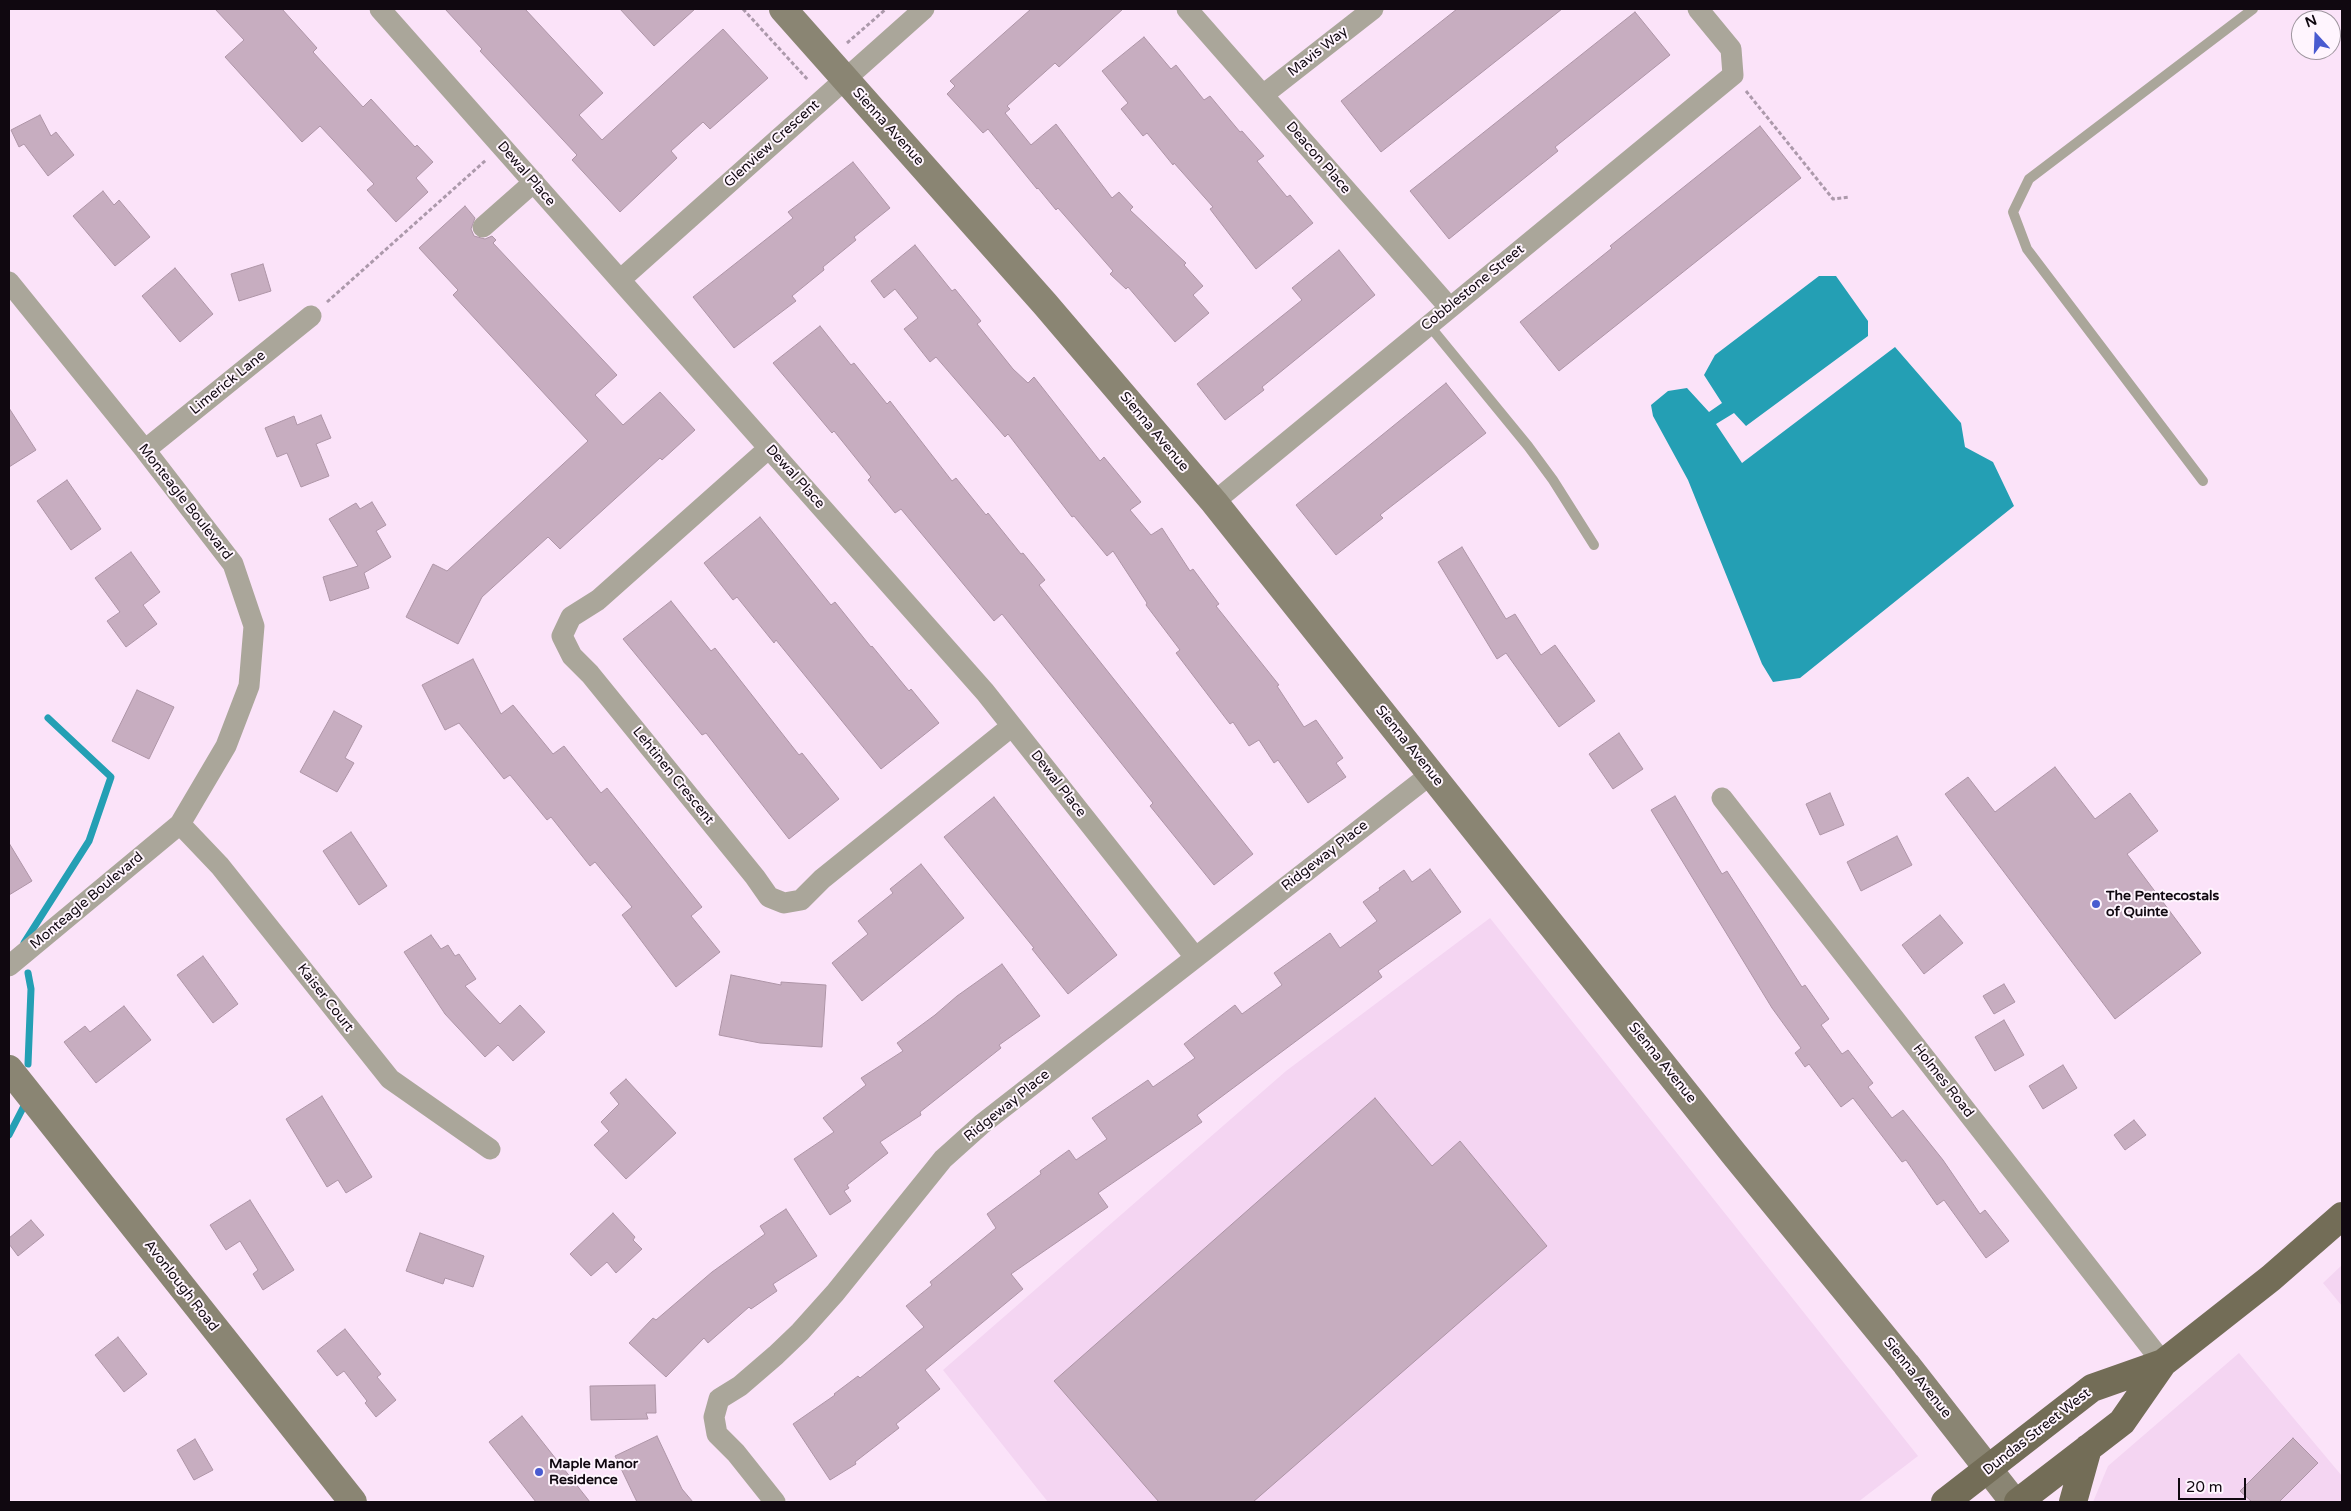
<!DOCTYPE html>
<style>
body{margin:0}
#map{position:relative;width:2351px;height:1511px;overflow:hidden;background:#fbe3f9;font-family:"Varela Round",sans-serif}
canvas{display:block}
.frame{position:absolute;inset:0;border:10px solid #100810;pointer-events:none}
.north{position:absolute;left:2291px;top:10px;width:50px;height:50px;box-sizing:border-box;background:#fff5fe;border:1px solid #9f969f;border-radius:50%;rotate:340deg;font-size:14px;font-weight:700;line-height:20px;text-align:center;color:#100810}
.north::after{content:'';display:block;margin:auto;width:18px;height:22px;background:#495bd0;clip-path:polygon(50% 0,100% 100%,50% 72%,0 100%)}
.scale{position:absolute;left:2178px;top:1478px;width:68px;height:22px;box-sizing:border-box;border:2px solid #100810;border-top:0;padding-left:6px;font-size:15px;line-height:18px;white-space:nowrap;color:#100810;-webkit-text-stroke:4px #fff5fe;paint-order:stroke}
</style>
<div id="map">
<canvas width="2351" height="1511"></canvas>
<div class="frame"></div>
<div class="north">N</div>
<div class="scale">20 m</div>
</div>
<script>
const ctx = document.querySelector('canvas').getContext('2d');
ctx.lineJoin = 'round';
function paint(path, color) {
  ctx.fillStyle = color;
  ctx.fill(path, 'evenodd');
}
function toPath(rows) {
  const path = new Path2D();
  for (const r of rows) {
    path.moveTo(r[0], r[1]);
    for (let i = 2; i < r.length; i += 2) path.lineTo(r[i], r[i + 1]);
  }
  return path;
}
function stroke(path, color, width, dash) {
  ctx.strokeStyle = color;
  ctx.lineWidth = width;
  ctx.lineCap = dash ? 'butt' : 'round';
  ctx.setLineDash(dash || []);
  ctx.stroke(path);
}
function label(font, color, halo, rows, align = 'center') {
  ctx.font = font + ' "Varela Round",sans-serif';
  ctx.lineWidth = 4;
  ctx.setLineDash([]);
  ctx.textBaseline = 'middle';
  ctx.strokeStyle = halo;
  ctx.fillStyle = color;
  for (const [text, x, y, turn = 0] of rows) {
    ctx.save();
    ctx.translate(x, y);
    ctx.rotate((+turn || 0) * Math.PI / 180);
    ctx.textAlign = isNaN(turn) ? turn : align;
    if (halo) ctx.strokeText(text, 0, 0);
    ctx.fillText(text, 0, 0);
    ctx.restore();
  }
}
paint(toPath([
 [1490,918,1918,1456,1858,1502,1048,1502,943,1370,1286,1071],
 [2342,1265,2342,1306,2323,1283],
 [2239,1353,2342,1476,2342,1502,2093,1502,2108,1466]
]), '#f4d5f2');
paint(toPath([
 [1819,276,1836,276,1868,321,1868,336,1746,426,1734,413,1716,424,1742,463,1895,347,1961,423,1965,447,1993,462,2014,506,1800,678,1773,682,1762,664,1688,480,1653,416,1651,405,1668,391,1687,388,1709,412,1722,403,1704,375,1715,355]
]), '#249fb4');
stroke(toPath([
 [24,943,89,841,111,777,48,718],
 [28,973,31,989,28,1064],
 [9,1135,26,1102]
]), '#249fb4', 7);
const building = toPath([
 [215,9,282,9,317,48,313,52,363,107,371,99,415,147,417,145,433,162,416,178,428,192,396,222,367,190,374,184,320,126,302,142,225,57,244,40,215,9],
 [445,9,525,9,603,93,579,115,602,140,723,29,768,78,710,129,703,122,671,151,677,158,620,212,572,160,577,155,480,51,482,49,445,9],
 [620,9,695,9,654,46,620,9],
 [1031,9,1123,9,1059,67,1055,63,1007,106,1010,109,1005,113,1031,145,1056,124,1112,198,1119,192,1133,207,1130,210,1186,263,1184,265,1203,286,1193,295,1209,313,1175,342,1128,287,1126,289,1110,274,1113,271,1058,208,1056,210,1038,188,1037,189,988,129,983,133,947,94,955,86,950,81,1031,9],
 [1457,9,1562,9,1381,152,1341,101,1457,9],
 [1635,12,1670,55,1555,147,1558,151,1449,239,1410,191,1635,12],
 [1144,37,1171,69,1176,65,1204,100,1210,96,1240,132,1242,131,1264,156,1257,161,1287,197,1290,195,1313,223,1256,269,1210,209,1213,207,1174,163,1173,165,1147,133,1143,136,1121,109,1128,103,1102,71,1144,37],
 [40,115,51,136,56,132,74,155,48,176,24,144,19,147,11,130,40,115],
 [1760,126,1801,178,1559,371,1520,322,1612,248,1610,246,1760,126],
 [853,162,890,208,854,237,856,240,823,267,824,270,792,296,796,301,734,348,693,297,793,218,788,212,853,162],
 [103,191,114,205,119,200,150,237,115,266,73,216,103,191],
 [465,206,475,218,471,229,474,236,485,239,492,236,496,240,493,243,617,375,595,395,623,425,660,392,695,430,662,460,660,458,560,549,548,537,482,597,458,644,406,617,433,564,447,571,588,441,453,295,458,290,419,248,465,206],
 [915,245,952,291,955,289,981,321,977,324,1013,369,1028,383,1034,377,1100,461,1104,457,1141,502,1130,510,1151,535,1162,528,1190,571,1193,569,1219,604,1216,606,1279,685,1277,686,1304,727,1316,720,1343,758,1336,763,1346,777,1308,803,1278,760,1274,763,1259,740,1249,746,1233,722,1230,724,1176,653,1180,650,1146,605,1147,603,1113,551,1107,556,1074,516,1072,517,1008,434,1005,437,936,357,930,362,904,329,918,318,895,289,884,298,871,281,915,245],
 [1339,250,1375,295,1262,387,1264,390,1225,420,1197,384,1302,300,1292,288,1339,250],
 [263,264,271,291,239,301,231,274,263,264],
 [175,268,213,314,180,342,142,296,175,268],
 [820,326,851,365,854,363,887,404,890,401,952,481,956,478,986,515,988,513,1021,554,1023,553,1045,580,1039,585,1253,854,1214,885,1150,806,1153,803,1002,614,994,621,901,509,895,513,868,480,871,477,834,431,832,433,773,363,820,326],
 [1446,383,1486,433,1380,515,1383,518,1336,555,1296,505,1446,383],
 [9,408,36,450,9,467,9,408],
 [321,415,331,438,316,444,329,476,301,487,287,453,277,457,265,428,294,416,297,425,321,415],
 [67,480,101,529,71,550,37,501,67,480],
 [372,502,386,525,376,531,391,557,364,573,369,588,330,601,323,577,358,566,329,519,356,503,360,509,372,502],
 [760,517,831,605,835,602,871,647,872,646,909,691,911,689,939,723,881,769,776,640,774,643,737,597,733,600,704,563,760,517],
 [1462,547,1506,619,1515,614,1541,655,1555,645,1595,701,1559,727,1506,653,1497,659,1438,562,1462,547],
 [131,552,160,592,143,605,157,624,126,647,107,621,120,612,95,578,131,552],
 [671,601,711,651,715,648,799,755,802,753,839,799,789,839,706,733,702,735,623,639,671,601],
 [473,659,501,714,513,705,553,754,564,746,601,793,607,788,702,907,691,916,720,952,676,987,622,915,632,907,595,862,590,866,551,817,547,820,510,775,504,779,459,723,445,730,422,685,473,659],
 [137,690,174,707,149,759,112,741,137,690],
 [334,711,362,726,345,758,354,763,337,792,300,772,334,711],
 [1619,733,1643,769,1613,789,1589,754,1619,733],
 [2055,767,2095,819,2130,793,2158,831,2127,854,2201,953,2115,1019,1945,794,1968,777,1995,812,2055,767],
 [1830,793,1844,825,1820,835,1806,804,1830,793],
 [1675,796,1722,874,1727,871,1802,987,1805,985,1829,1019,1821,1025,1842,1054,1848,1050,1873,1083,1868,1087,1892,1118,1903,1110,1943,1160,1980,1214,1985,1210,2009,1241,1986,1258,1944,1200,1937,1205,1906,1160,1902,1162,1853,1098,1841,1107,1809,1064,1805,1067,1795,1053,1801,1048,1772,1008,1651,810,1675,796],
 [994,797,1117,955,1068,994,1032,949,1034,948,944,837,994,797],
 [351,832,387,886,359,905,323,851,351,832],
 [1897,836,1912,865,1861,891,1847,862,1897,836],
 [9,843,32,881,9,895,9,843],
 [921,864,964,918,862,1001,832,963,868,934,858,921,893,893,890,889,921,864],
 [1430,869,1461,912,1378,971,1382,977,1197,1115,1202,1122,1098,1193,1108,1207,1011,1274,1023,1289,925,1370,940,1389,896,1424,899,1428,855,1462,856,1464,830,1480,793,1424,835,1395,834,1394,858,1376,860,1378,924,1327,906,1306,932,1285,930,1282,996,1228,987,1214,1041,1174,1040,1171,1069,1150,1076,1160,1107,1139,1092,1118,1148,1080,1153,1087,1195,1058,1184,1044,1235,1005,1242,1014,1282,985,1274,973,1330,933,1340,948,1377,921,1363,902,1380,890,1379,888,1404,870,1412,882,1430,869],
 [1940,915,1963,943,1924,974,1902,945,1940,915],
 [431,935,441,949,448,945,455,956,459,954,476,979,465,986,500,1024,520,1005,545,1032,513,1061,498,1045,485,1057,445,1014,404,952,431,935],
 [203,956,238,1004,213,1023,177,975,203,956],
 [1002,964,1040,1016,999,1045,1001,1048,920,1112,921,1115,880,1142,888,1153,847,1185,849,1188,844,1191,851,1201,830,1215,794,1159,834,1132,823,1118,866,1085,861,1078,903,1051,897,1043,935,1015,957,996,1002,964],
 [731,975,781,985,781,982,826,985,822,1047,760,1043,719,1035,731,975],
 [2004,984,2015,1002,1994,1014,1983,996,2004,984],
 [124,1006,151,1040,96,1083,64,1042,85,1026,90,1032,124,1006],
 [2004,1020,2024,1055,1995,1071,1975,1037,2004,1020],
 [2063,1065,2077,1088,2043,1109,2029,1086,2063,1065],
 [626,1079,676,1133,626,1179,594,1145,609,1131,601,1122,619,1104,610,1093,626,1079],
 [322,1096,372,1177,346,1193,338,1180,327,1187,286,1119,322,1096],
 [1375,1098,1432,1166,1460,1141,1547,1246,1253,1502,1159,1502,1054,1381,1375,1098],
 [2134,1120,2146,1135,2125,1150,2114,1135,2134,1120],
 [250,1200,294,1270,263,1290,253,1274,258,1270,240,1241,226,1250,210,1225,250,1200],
 [786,1209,817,1256,773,1284,777,1291,751,1309,749,1307,708,1343,704,1338,666,1377,629,1343,653,1318,656,1320,712,1272,765,1234,760,1226,786,1209],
 [613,1213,635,1237,633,1240,642,1249,616,1273,607,1262,591,1276,570,1254,613,1213],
 [31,1220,44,1235,18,1256,9,1244,9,1238,31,1220],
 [420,1233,484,1256,473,1287,445,1278,443,1284,406,1271,420,1233],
 [345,1329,381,1374,377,1377,396,1400,376,1417,365,1403,367,1401,344,1371,337,1376,317,1351,345,1329],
 [118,1337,147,1374,124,1392,95,1355,118,1337],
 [655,1385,656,1413,646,1413,648,1419,591,1420,590,1386,655,1385],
 [522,1416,590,1502,536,1502,489,1442,522,1416],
 [657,1436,682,1489,693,1502,637,1502,615,1456,657,1436],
 [2293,1438,2318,1463,2279,1502,2252,1502,2240,1491,2293,1438],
 [195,1439,213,1470,194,1480,177,1450,195,1439]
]);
paint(building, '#c7adc0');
stroke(building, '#ae95a7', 1);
stroke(toPath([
 [743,9,808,80],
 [847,43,886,9],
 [1746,91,1833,199,1849,197],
 [327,302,486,160]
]), '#ac99ab', 3, [4, 2.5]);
stroke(toPath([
 [1428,324,1528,446,1553,480,1594,545],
 [2203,481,2027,249,2013,212,2029,179,2253,9]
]), '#aaa69a', 10);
stroke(toPath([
 [380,9,985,692,1195,957],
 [1187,9,1449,307],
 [1263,95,1373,9],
 [483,227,534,182],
 [620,280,924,9],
 [9,282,145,450,233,564,254,626,249,686,226,746,180,824,9,966],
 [769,448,598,600,571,617,562,636,572,656,590,674,755,877,769,897,784,903,801,900,822,879,1012,726],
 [145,450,311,316],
 [1214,502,1733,75,1731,49,1698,9],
 [1722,798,2163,1363],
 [180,824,220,866,390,1079,490,1149],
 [775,1502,736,1453,717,1434,714,1417,719,1399,740,1386,776,1355,800,1332,835,1293,943,1159,982,1124,1431,774]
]), '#aaa69a', 21);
stroke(toPath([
 [783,9,1045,304,1214,502,1734,1154,1906,1364,2014,1502],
 [9,1069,353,1502]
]), '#8a8573', 28);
stroke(toPath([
 [1945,1502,2092,1388,2163,1363],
 [2018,1502,2122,1422,2163,1363,2271,1278,2342,1216],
 [2073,1502,2088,1448]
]), '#736d57', 28);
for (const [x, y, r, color] of [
 [2096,904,5,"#495bd0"],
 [539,1472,5,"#495bd0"]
]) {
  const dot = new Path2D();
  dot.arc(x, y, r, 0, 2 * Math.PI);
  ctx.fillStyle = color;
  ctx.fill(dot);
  stroke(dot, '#fff5fe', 2);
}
label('14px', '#100810', '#fff5fe', [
 ["Mavis Way",1318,52,-38],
 ["Sienna Avenue",888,127,48],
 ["Glenview Crescent",772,144,-42],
 ["Deacon Place",1318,158,49],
 ["Dewal Place",526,174,49],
 ["Cobblestone Street",1473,288,-39],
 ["Limerick Lane",228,383,-39],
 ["Sienna Avenue",1154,432,50],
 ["Dewal Place",795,477,48],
 ["Monteagle Boulevard",185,502,52],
 ["Sienna Avenue",1409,746,51],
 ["Lehtinen Crescent",673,776,51],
 ["Dewal Place",1058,784,52],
 ["Ridgeway Place",1325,856,-38],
 ["Monteagle Boulevard",87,901,-40],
 ["Kaiser Court",325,998,52],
 ["Sienna Avenue",1662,1063,51],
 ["Holmes Road",1943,1081,52],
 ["Ridgeway Place",1007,1106,-39],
 ["Avonlough Road",181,1286,52],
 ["Sienna Avenue",1917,1378,51],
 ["Dundas Street West",2037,1432,-38]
]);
label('bold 14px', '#100810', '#fff5fe', [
 ["The Pentecostals",2106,896],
 ["of Quinte",2106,912],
 ["Maple Manor",549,1464],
 ["Residence",549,1480]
], 'left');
</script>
